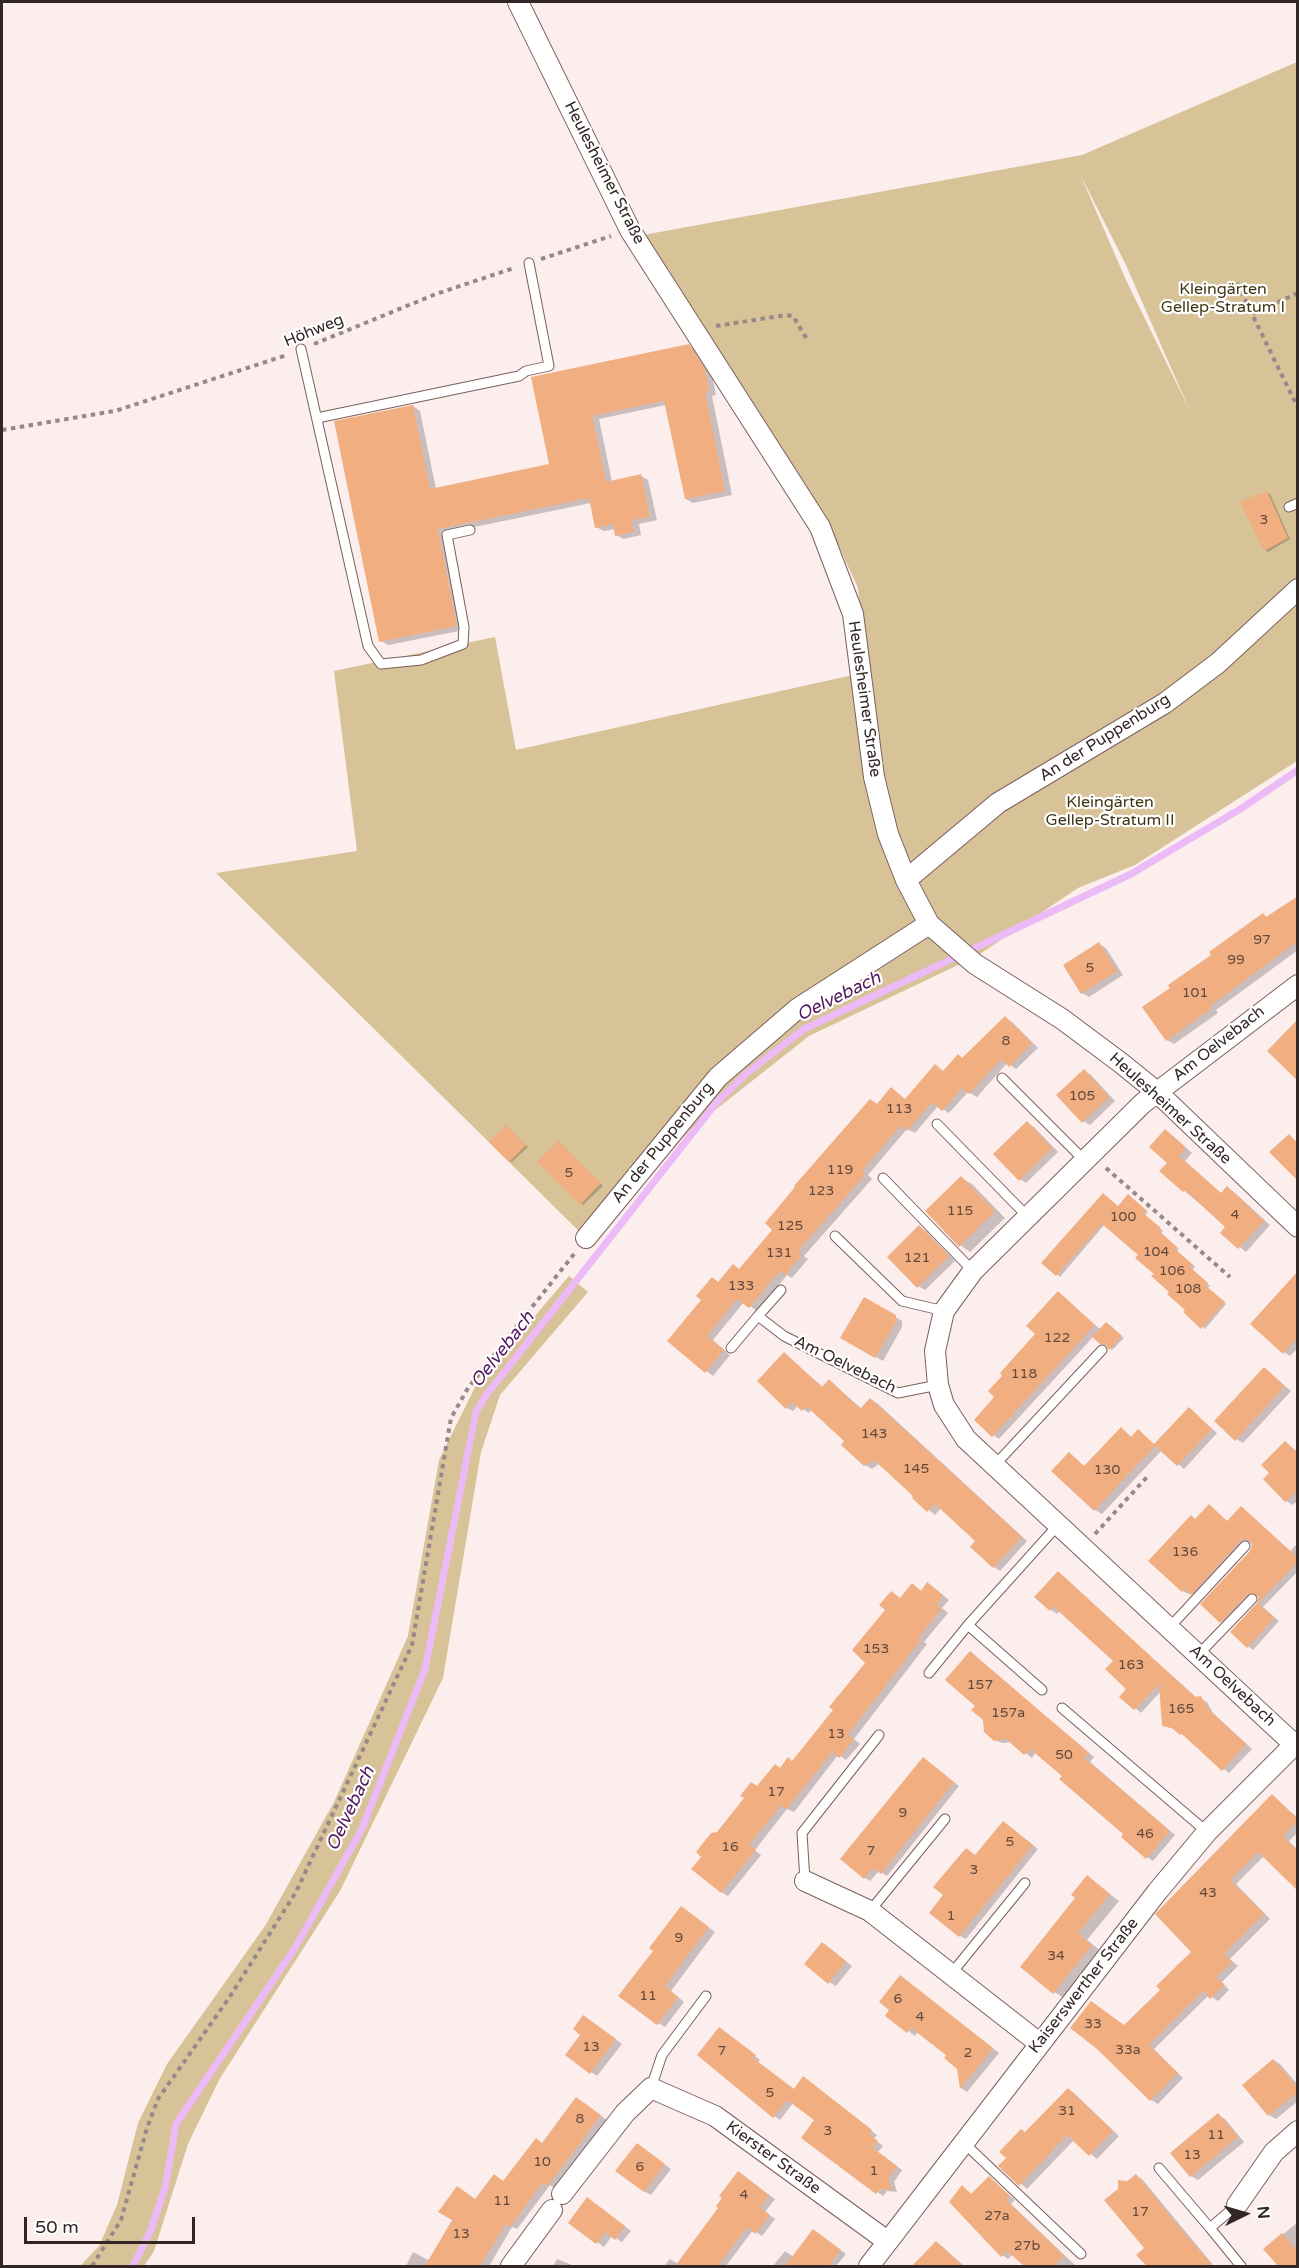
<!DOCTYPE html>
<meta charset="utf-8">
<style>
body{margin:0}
#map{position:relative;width:1299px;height:2268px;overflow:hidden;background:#fceeed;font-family:"Varela Round",sans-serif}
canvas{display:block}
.frame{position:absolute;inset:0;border:3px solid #332726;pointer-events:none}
.north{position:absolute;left:1215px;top:2184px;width:60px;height:60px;-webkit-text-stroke:4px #fff;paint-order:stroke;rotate:85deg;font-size:16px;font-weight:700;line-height:24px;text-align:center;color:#332726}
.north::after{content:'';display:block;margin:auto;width:21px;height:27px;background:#332726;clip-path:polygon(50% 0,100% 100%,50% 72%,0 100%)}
.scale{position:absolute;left:24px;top:2217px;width:171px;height:27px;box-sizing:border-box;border:3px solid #332726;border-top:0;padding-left:8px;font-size:18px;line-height:21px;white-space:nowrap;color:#332726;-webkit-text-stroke:4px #fff;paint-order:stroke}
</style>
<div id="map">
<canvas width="1299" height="2268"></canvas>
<div class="frame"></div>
<div class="north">N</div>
<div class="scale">50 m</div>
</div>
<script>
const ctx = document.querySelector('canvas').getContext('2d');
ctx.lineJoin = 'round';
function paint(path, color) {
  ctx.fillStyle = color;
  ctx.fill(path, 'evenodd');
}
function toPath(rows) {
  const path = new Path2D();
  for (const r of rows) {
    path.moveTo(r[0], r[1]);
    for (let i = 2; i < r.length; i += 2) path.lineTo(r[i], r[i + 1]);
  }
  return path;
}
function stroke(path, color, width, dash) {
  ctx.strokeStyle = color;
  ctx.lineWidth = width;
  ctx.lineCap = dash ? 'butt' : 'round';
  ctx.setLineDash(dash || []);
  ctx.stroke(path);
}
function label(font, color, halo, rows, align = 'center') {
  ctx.font = font + ' "Varela Round",sans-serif';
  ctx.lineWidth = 4.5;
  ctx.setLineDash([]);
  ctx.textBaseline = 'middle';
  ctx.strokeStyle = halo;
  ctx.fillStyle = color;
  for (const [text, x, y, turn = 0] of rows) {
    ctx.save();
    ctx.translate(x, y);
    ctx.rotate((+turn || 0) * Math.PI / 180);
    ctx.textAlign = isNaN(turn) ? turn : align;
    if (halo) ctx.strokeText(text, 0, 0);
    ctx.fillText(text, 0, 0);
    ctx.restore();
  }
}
paint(toPath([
 [1297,62,1297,761,1135,865,1078,888,977,956,809,1036,690,1130,591,1243,216,873,357,851,334,671,495,637,516,750,866,672,858,588,826,518,643,235,1082,155],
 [1080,174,1125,263,1190,411,1126,280],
 [569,1276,588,1292,500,1395,481,1452,443,1678,340,1891,219,2080,188,2144,154,2251,144,2266,80,2266,99,2246,117,2205,138,2123,167,2064,265,1926,334,1802,408,1636,439,1460,476,1385]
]), '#d7c397');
paint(toPath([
 [689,346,696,350,712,375,716,395,712,396,732,495,693,503,686,499,666,405,599,419,612,482,641,476,648,480,657,520,639,524,641,535,624,539,616,535,615,529,604,531,596,527,591,503,445,533,464,630,388,645,381,641,413,406,420,411,436,489,550,465,533,378],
 [1267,493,1270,494,1290,539,1268,552,1265,550],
 [1298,897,1298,950,1216,1010,1218,1013,1174,1044,1167,1040,1213,955,1263,914,1268,918],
 [1099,944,1106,948,1123,975,1089,997,1082,993],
 [1005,1018,1012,1022,1038,1048,1016,1069,1007,1063,977,1097,968,1092,949,1113,938,1106,915,1133,907,1129,868,1175,872,1179,804,1256,808,1259,792,1278,787,1275,757,1311,744,1302,713,1340,730,1355,713,1376,669,1341,719,1283,740,1270,891,1089,906,1100,935,1066,944,1072,963,1059],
 [1084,1071,1091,1075,1115,1101,1090,1125,1083,1121],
 [1027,1123,1034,1127,1058,1152,1026,1183,1020,1179],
 [507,1127,528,1147,512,1162,509,1161],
 [1172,1135,1192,1153,1185,1161,1222,1194,1227,1188,1234,1192,1270,1225,1246,1252,1222,1233,1227,1227,1161,1171,1169,1163],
 [559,1142,603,1186,583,1205,581,1204],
 [961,1178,972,1184,1005,1218,970,1252,960,1245],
 [1131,1198,1148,1212,1145,1215,1163,1231,1161,1233,1179,1249,1177,1251,1195,1267,1192,1270,1210,1286,1208,1288,1226,1304,1205,1329,1140,1255,1105,1224,1060,1277,1043,1263],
 [919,1227,926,1231,955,1261,925,1290,918,1286],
 [1298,1274,1298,1348,1290,1356,1284,1352],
 [1058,1293,1101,1330,1110,1325,1124,1338,1112,1350,1094,1336,999,1439,993,1435,996,1397,1037,1334],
 [864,1299,902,1321,902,1327,883,1361,842,1338],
 [784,1354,824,1388,830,1381,862,1409,871,1400,877,1403,1027,1541,1000,1571,994,1567,977,1541,941,1508,935,1515,914,1498,916,1496,880,1463,872,1469,865,1465,847,1441,812,1409,809,1413,798,1406,793,1411,787,1408,759,1381],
 [1264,1369,1291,1391,1243,1443,1236,1439],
 [1189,1409,1217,1433,1184,1469,1162,1450,1102,1514,1095,1510,1069,1454,1085,1467,1121,1429,1132,1437,1138,1431,1155,1445],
 [1286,1443,1298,1452,1298,1500,1293,1505,1286,1501,1265,1479,1271,1473],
 [1209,1506,1228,1522,1241,1507,1290,1551,1298,1543,1298,1571,1263,1607,1279,1621,1253,1650,1248,1646,1259,1596,1254,1596,1226,1624,1221,1621,1251,1551,1253,1544,1252,1542,1246,1544,1197,1597,1190,1592,1188,1594,1183,1591,1196,1520],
 [1058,1573,1197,1698,1207,1702,1213,1713,1252,1749,1229,1773,1177,1730,1164,1726,1161,1691,1141,1713,1122,1697,1128,1689,1115,1661,1060,1611,1057,1614,1051,1610,1036,1596],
 [934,1588,949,1600,942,1608,948,1613,924,1642,927,1644,854,1739,860,1744,846,1760,838,1755,794,1812,787,1809,755,1850,761,1855,728,1896,721,1892,718,1833,758,1787,781,1769,793,1762,835,1710,867,1663,901,1599,918,1589,922,1592],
 [971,1653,1094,1757,1090,1762,1175,1835,1153,1861,1147,1857,1125,1834,1036,1752,1032,1758,1011,1742,1002,1743,995,1740,977,1706],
 [928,1762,959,1786,887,1876,879,1871,870,1881,865,1878],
 [1272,1796,1298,1818,1298,1832,1289,1841,1298,1850,1298,1872,1264,1856,1236,1884,1270,1919,1230,1959,1238,1966,1222,1982,1229,1990,1218,2001,1209,1995,1154,2049,1183,2078,1158,2104,1151,2100,1098,2048,1125,2027,1162,1990,1194,1952],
 [1009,1826,1038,1849,966,1939,960,1936,976,1856],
 [1087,1877,1119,1901,1087,1940,1101,1951,1064,1998,1054,1992,1077,1898],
 [682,1908,715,1932,671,1991,684,2002,665,2027,658,2023,655,1950],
 [829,1948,852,1966,836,1986,829,1982],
 [907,1981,999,2053,967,2092,961,2088,958,2068,948,2055,918,2032,915,2036,887,2015],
 [590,2021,622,2044,597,2076,591,2072],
 [725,2032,760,2060,758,2063,795,2090,821,2093,877,2135,874,2139,883,2146,878,2152,902,2170,894,2182,897,2192,887,2191,883,2196,803,2138,816,2120,793,2103,780,2120,774,2116],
 [1273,2060,1280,2064,1298,2085,1298,2101,1276,2119,1269,2115,1244,2085],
 [1069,2090,1075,2094,1119,2136,1097,2159,1074,2140,1027,2189,1000,2166,1027,2133],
 [583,2103,607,2120,555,2189,550,2185,517,2229,512,2227,489,2266,406,2266,413,2252,430,2261,476,2201,504,2183],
 [1218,2115,1225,2119,1244,2142,1198,2180,1191,2176],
 [644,2149,671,2169,651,2195,644,2191],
 [1136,2176,1142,2179,1214,2266,1164,2266,1158,2260,1127,2183],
 [744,2177,775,2199,765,2212,775,2219,762,2236,753,2230,726,2266,664,2266,670,2259,678,2264],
 [989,2178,1015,2200,1011,2204,1076,2266,1026,2266,1013,2254,1008,2259,1002,2255,962,2187,973,2195],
 [594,2203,631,2231,622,2242,612,2236,604,2247,570,2222],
 [1298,2222,1298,2266,1280,2266,1265,2249],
 [819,2234,846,2254,836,2266,773,2266,785,2251,794,2257],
 [937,2243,943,2247,964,2266,914,2266],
 [557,2259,572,2265,574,2266,553,2266]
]), '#0003');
stroke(toPath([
 [133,2266,150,2232,165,2188,176,2124,295,1948,362,1829,425,1669,476,1412,487,1394,717,1102,747,1073,804,1029,1131,874,1242,808,1298,770]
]), '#ecbaf6', 7);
paint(toPath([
 [689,344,705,369,709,391,705,392,725,491,685,499,664,401,592,416,606,482,641,474,650,517,632,520,634,532,615,536,613,524,595,528,589,498,438,529,457,626,379,642,334,421,413,405,430,489,549,464,531,377],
 [1267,491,1288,538,1264,551,1240,502],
 [1298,896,1298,941,1210,1006,1212,1008,1166,1041,1142,1007,1170,988,1168,985,1211,955,1209,952,1263,913,1266,917],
 [1099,942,1117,971,1081,994,1063,965],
 [1005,1016,1032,1043,1009,1067,1001,1059,969,1094,962,1088,942,1111,932,1102,907,1131,901,1125,862,1171,866,1174,798,1251,802,1255,785,1275,780,1271,749,1308,737,1299,707,1336,724,1350,705,1373,667,1341,701,1300,696,1296,712,1277,718,1282,733,1264,739,1269,772,1230,765,1223,795,1187,794,1186,870,1099,877,1104,891,1087,905,1099,935,1064,943,1071,958,1054,962,1058],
 [1298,1019,1298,1081,1267,1051],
 [1084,1069,1109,1097,1082,1123,1056,1095],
 [1027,1121,1052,1148,1019,1181,993,1154],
 [506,1125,526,1145,509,1162,489,1142],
 [1165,1129,1186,1148,1179,1156,1221,1193,1227,1186,1264,1221,1238,1249,1220,1233,1225,1227,1185,1190,1183,1192,1159,1171,1167,1163,1149,1147],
 [1289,1134,1298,1143,1298,1181,1269,1152],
 [558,1141,601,1183,580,1205,537,1162],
 [961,1176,995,1211,959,1247,925,1211],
 [1103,1193,1118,1206,1128,1194,1146,1210,1143,1213,1161,1228,1159,1231,1177,1247,1175,1249,1193,1265,1190,1267,1208,1283,1206,1286,1225,1302,1201,1329,1183,1312,1185,1310,1167,1294,1169,1292,1151,1276,1154,1274,1135,1258,1138,1255,1102,1224,1056,1276,1041,1263],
 [919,1225,949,1256,917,1288,887,1257],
 [1298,1271,1298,1337,1283,1354,1250,1324],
 [1058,1291,1095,1325,992,1437,974,1420,994,1397,988,1391,1002,1376,1000,1373,1035,1334,1026,1326],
 [864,1297,896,1315,896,1322,875,1358,840,1338],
 [1106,1322,1122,1336,1109,1350,1106,1345,1100,1344,1092,1337],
 [784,1352,822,1387,829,1379,860,1409,870,1398,1022,1537,993,1568,970,1547,975,1541,935,1504,927,1512,912,1498,913,1496,874,1460,864,1466,841,1445,844,1441,806,1406,802,1411,792,1402,786,1409,757,1381],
 [1264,1367,1285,1386,1235,1441,1214,1421],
 [1189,1407,1212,1429,1177,1466,1155,1446,1094,1511,1051,1471,1069,1452,1084,1466,1121,1427,1131,1437,1138,1429,1154,1444],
 [1285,1441,1298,1453,1298,1490,1285,1502,1263,1479,1269,1473,1261,1465],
 [1209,1504,1227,1521,1241,1506,1298,1558,1298,1562,1258,1603,1274,1618,1247,1648,1230,1632,1257,1603,1259,1598,1256,1594,1248,1594,1220,1623,1200,1604,1250,1551,1252,1545,1249,1541,1244,1539,1240,1541,1191,1595,1185,1589,1182,1592,1148,1561,1191,1515,1195,1519],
 [1058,1571,1195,1697,1201,1696,1207,1708,1246,1744,1222,1771,1182,1734,1180,1735,1172,1728,1162,1726,1159,1684,1134,1710,1119,1697,1126,1689,1105,1669,1113,1661,1054,1607,1050,1611,1034,1597],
 [927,1582,943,1595,937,1604,942,1608,919,1637,921,1640,848,1734,854,1739,839,1758,832,1752,786,1810,781,1805,749,1845,756,1850,721,1893,691,1869,701,1857,696,1852,711,1833,717,1832,744,1798,740,1796,751,1782,757,1786,775,1764,780,1768,788,1757,792,1761,833,1710,829,1707,865,1663,852,1650,885,1610,879,1605,891,1591,900,1598,912,1583,921,1591],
 [970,1651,1089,1753,1084,1758,1170,1831,1146,1859,1121,1837,1123,1834,1059,1779,1062,1776,1030,1749,1024,1755,1006,1739,994,1741,984,1732,983,1720,971,1710,975,1706,945,1680],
 [923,1757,954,1782,881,1874,873,1868,864,1879,840,1859],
 [1272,1794,1298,1819,1298,1821,1283,1836,1298,1851,1298,1891,1258,1852,1230,1880,1264,1914,1224,1954,1232,1962,1216,1977,1224,1985,1210,1999,1203,1991,1149,2045,1178,2073,1150,2101,1097,2049,1070,2028,1091,2001,1124,2025,1160,1990,1156,1986,1191,1952,1155,1914],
 [1003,1821,1033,1845,959,1937,929,1913,943,1895,933,1887,966,1848,975,1855],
 [1087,1875,1110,1894,1078,1933,1092,1945,1053,1994,1020,1967,1075,1898,1071,1895],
 [681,1906,709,1927,665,1986,678,1997,657,2025,618,1996,653,1951,649,1948],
 [822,1942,846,1961,828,1984,804,1964],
 [900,1975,993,2048,960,2089,957,2069,944,2058,946,2055,911,2028,907,2033,885,2016,889,2010,879,2002],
 [583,2015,616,2039,590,2074,565,2055,580,2035,573,2029],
 [719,2027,756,2055,753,2058,794,2089,803,2076,872,2130,869,2134,878,2141,873,2148,897,2166,888,2178,892,2190,880,2189,876,2194,801,2138,814,2120,787,2100,773,2118,697,2055],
 [1273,2059,1298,2088,1298,2092,1268,2116,1242,2085],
 [1068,2088,1113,2131,1089,2156,1067,2135,1019,2186,998,2166,1006,2158,999,2152,1021,2129,1025,2132],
 [576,2097,601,2115,548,2186,543,2182,510,2227,506,2224,480,2266,425,2266,452,2220,438,2212,457,2186,475,2199,494,2174,503,2181,536,2138,542,2143],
 [1218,2113,1238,2137,1190,2177,1170,2153],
 [637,2143,665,2164,644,2192,615,2171],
 [738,2171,769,2195,760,2207,770,2215,755,2234,747,2227,718,2266,675,2266,718,2208,716,2206,722,2198,719,2196],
 [1136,2174,1184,2233,1213,2266,1147,2266,1136,2255,1144,2248,1104,2200,1118,2189,1118,2180,1127,2181],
 [989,2176,1010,2196,1006,2200,1064,2256,1054,2266,1024,2266,1007,2251,1001,2257,949,2202,962,2185,971,2194],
 [587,2197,625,2226,615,2240,605,2232,596,2244,568,2223],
 [813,2229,841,2250,828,2266,785,2266],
 [1282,2233,1298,2252,1298,2266,1278,2266,1263,2249],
 [936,2241,963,2266,912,2266]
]), '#f1ae81');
const service = toPath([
 [301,349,368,646,381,664,421,660,463,644,464,627,447,535,470,530],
 [317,418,519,376,526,371,549,366,529,263],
 [1289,507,1298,503],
 [1002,1078,1084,1160],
 [937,1124,1028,1217],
 [883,1178,973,1271],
 [835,1236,902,1301,944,1311],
 [758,1316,781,1290],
 [731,1348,758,1316,784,1336,898,1393,938,1385],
 [994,1466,1102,1350],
 [968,1625,1042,1690],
 [1169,1628,1245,1546],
 [1198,1655,1252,1599],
 [929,1673,968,1625,1058,1525],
 [1062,1708,1207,1832],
 [805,1881,802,1833,879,1735],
 [870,1911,945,1819],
 [951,1974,1025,1883],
 [651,2088,662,2055,706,1996],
 [963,2142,1081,2254],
 [1159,2168,1210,2228],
 [1237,2205,1210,2228,1241,2266]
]);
const minor = toPath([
 [518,2,630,230,820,527,853,614,874,777,888,834,906,880,929,924,975,964,1062,1019,1121,1063,1158,1093,1298,1227],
 [906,880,998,803,1165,703,1218,663,1298,589],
 [1298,985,1143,1103,973,1271,944,1311,935,1351,938,1385,944,1405,966,1439,1298,1748],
 [586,1238,718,1077,797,1009,929,924],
 [805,1881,870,1911,1039,2043],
 [562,2194,625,2113,651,2088,715,2116,887,2241],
 [1237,2205,1274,2152,1298,2131],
 [511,2266,552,2210],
 [869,2266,1157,1892,1207,1832,1298,1741]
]);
stroke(service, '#7b5f5d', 11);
stroke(minor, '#7b5f5d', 22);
stroke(toPath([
 [541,259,611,236],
 [1237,283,1252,314],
 [1298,293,1252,314,1298,408],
 [716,326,786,315,793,316,808,341],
 [314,344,436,294,514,268],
 [2,430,115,411,287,355],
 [1106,1168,1230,1277],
 [1095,1534,1147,1477],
 [92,2266,121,2220,147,2128,158,2099,229,1998,296,1892,412,1645,451,1418,468,1388,574,1254]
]), '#968988', 4, [4.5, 4.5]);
stroke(service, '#fff', 9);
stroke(minor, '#fff', 20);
label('14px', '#62493d', null, [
 ["3",1264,520],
 ["97",1262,940],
 ["99",1236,960],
 ["5",1090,968],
 ["101",1195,993],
 ["8",1006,1041],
 ["105",1082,1096],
 ["113",899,1109],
 ["119",840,1170],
 ["5",569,1173],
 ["123",821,1191],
 ["115",960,1211],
 ["4",1235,1215],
 ["100",1123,1217],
 ["125",790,1226],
 ["104",1156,1252],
 ["131",779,1253],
 ["121",917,1258],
 ["106",1172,1271],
 ["133",741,1286],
 ["108",1188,1289],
 ["122",1057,1338],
 ["118",1024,1374],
 ["143",874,1434],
 ["145",916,1469],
 ["130",1107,1470],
 ["136",1185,1552],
 ["153",876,1649],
 ["163",1131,1665],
 ["157",980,1685],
 ["165",1181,1709],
 ["157a",1008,1713],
 ["13",836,1734],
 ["50",1064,1755],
 ["17",776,1792],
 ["9",903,1813],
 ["46",1145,1834],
 ["5",1010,1842],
 ["16",730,1847],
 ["7",871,1851],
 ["3",974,1870],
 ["43",1208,1893],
 ["1",951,1916],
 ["9",679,1938],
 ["34",1056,1956],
 ["11",648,1996],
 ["6",898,1999],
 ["4",920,2017],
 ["33",1093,2024],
 ["13",591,2047],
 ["33a",1128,2050],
 ["7",722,2051],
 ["2",968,2053],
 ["5",770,2093],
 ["31",1067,2111],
 ["8",580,2119],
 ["3",828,2131],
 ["11",1216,2135],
 ["13",1192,2155],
 ["10",542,2162],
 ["6",640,2167],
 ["1",874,2171],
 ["4",744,2195],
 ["11",502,2201],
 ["17",1140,2212],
 ["27a",997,2216],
 ["13",461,2234],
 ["27b",1027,2246]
]);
label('16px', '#332726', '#fff', [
 ["Heulesheimer Straße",604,173,63],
 ["Höhweg",314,331,-22],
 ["Heulesheimer Straße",864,699,82],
 ["An der Puppenburg",1105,738,-32],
 ["Am Oelvebach",1219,1044,-38],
 ["Heulesheimer Straße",1170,1109,42],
 ["An der Puppenburg",663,1143,-51],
 ["Am Oelvebach",845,1365,26],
 ["Am Oelvebach",1232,1686,43],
 ["Kaiserswerther Straße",1084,1986,-52],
 ["Kierster Straße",773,2158,36]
]);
label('16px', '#423514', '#fff', [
 ["Kleingärten",1223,290],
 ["Gellep-Stratum I",1223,308],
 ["Kleingärten",1110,803],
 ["Gellep-Stratum II",1110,821]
]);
label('italic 18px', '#52175e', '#fff', [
 ["Oelvebach",839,997,-26],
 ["Oelvebach",503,1350,-52],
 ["Oelvebach",351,1809,-65]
]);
</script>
